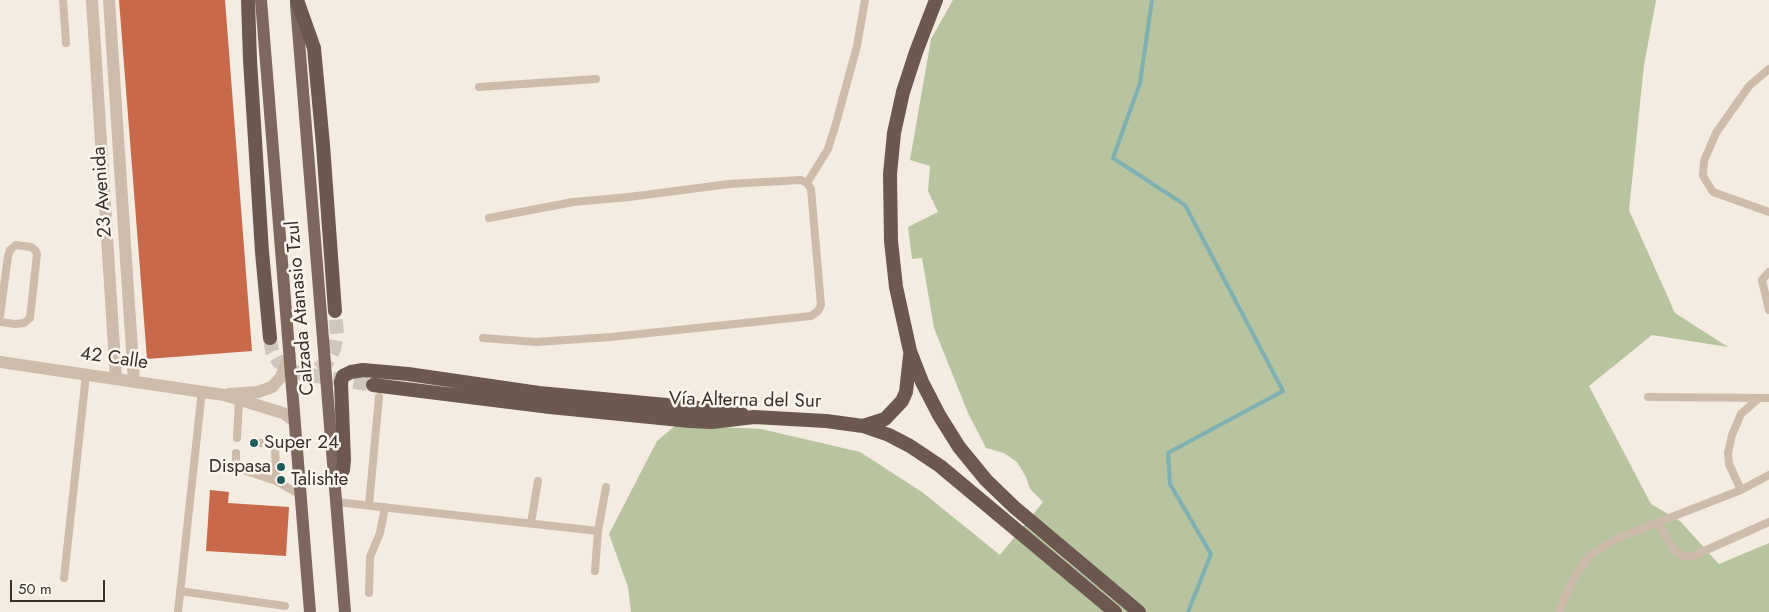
<!DOCTYPE html>
<meta charset="utf-8">
<style>
body{margin:0}
#map{position:relative;width:1769px;height:612px;overflow:hidden;background:#f4ebe1;font-family:Jost,sans-serif}
canvas{display:block}
.scale{position:absolute;left:10px;top:580px;width:95px;height:22px;box-sizing:border-box;border:2px solid #3b302b;border-top:0;padding-left:6px;font-size:15px;line-height:18px;white-space:nowrap;color:#3b302b;-webkit-text-stroke:4px #fbf5ee;paint-order:stroke}
</style>
<div id="map">
<canvas width="1769" height="612"></canvas>
<div class="scale">50 m</div>
</div>
<script>
const ctx = document.querySelector('canvas').getContext('2d');
ctx.lineJoin = 'round';
function paint(path, color) {
  ctx.fillStyle = color;
  ctx.fill(path, 'evenodd');
}
function toPath(rows) {
  const path = new Path2D();
  for (const r of rows) {
    path.moveTo(r[0], r[1]);
    for (let i = 2; i < r.length; i += 2) path.lineTo(r[i], r[i + 1]);
  }
  return path;
}
function stroke(path, color, width, dash) {
  ctx.strokeStyle = color;
  ctx.lineWidth = width;
  ctx.lineCap = dash ? 'butt' : 'round';
  ctx.setLineDash(dash || []);
  ctx.stroke(path);
}
function label(font, color, halo, rows, align = 'center') {
  ctx.font = font + ' Jost,sans-serif';
  ctx.lineWidth = 5;
  ctx.setLineDash([]);
  ctx.textBaseline = 'middle';
  ctx.strokeStyle = halo;
  ctx.fillStyle = color;
  for (const [text, x, y, turn = 0] of rows) {
    ctx.save();
    ctx.translate(x, y);
    ctx.rotate((+turn || 0) * Math.PI / 180);
    ctx.textAlign = isNaN(turn) ? turn : align;
    if (halo) ctx.strokeText(text, 0, 0);
    ctx.fillText(text, 0, 0);
    ctx.restore();
  }
}
paint(toPath([
 [953,0,1656,0,1644,65,1629,210,1675,313,1728,347,1652,335,1589,386,1651,504,1680,521,1719,564,1769,543,1769,612,631,612,628,587,609,534,657,441,676,425,761,429,860,452,922,492,1000,555,1043,502,1030,489,1026,477,1017,462,1004,453,986,448,968,413,934,328,922,258,912,259,908,227,938,212,928,191,930,166,910,160,931,39]
]), '#b8c4a0');
stroke(toPath([
 [1152,0,1140,83,1113,158,1185,205,1283,391,1168,453,1170,484,1211,554,1188,612]
]), '#7fb0b2', 4);
paint(toPath([
 [119,0,225,0,252,351,147,359],
 [210,490,229,492,228,503,289,507,286,556,206,551]
]), '#c8694b');
stroke(toPath([
 [270,338,272,351,278,361,292,372,373,385],
 [318,369,328,361,334,349,337,334,335,311]
]), '#cfc6bd', 14, [14, 7]);
stroke(toPath([
 [63,0,66,43],
 [1769,69,1749,86,1716,133,1704,161,1703,176,1713,192,1769,212],
 [479,87,596,79],
 [807,183,828,149,835,127,857,46,865,0],
 [1769,272,1762,280,1769,310],
 [0,316,8,256,10,250,16,245,31,247,35,250,37,254,30,318,24,323,15,324,0,322],
 [483,338,536,342,611,337,811,316,818,311,821,305,811,189,807,183,801,180,729,184,629,197,573,202,489,218],
 [1648,397,1769,398],
 [237,438,239,400],
 [256,443,296,442],
 [275,443,276,481],
 [236,453,236,462,238,466,243,470,276,481,299,494],
 [1741,490,1729,464,1728,453,1732,435,1741,414,1759,398],
 [336,502,598,531],
 [369,505,379,397],
 [531,523,538,481],
 [1657,523,1675,551,1683,556,1693,556,1769,522],
 [595,571,598,531,606,487],
 [64,578,86,375],
 [180,591,285,606],
 [369,593,370,557,380,533,385,507],
 [178,612,202,390],
 [1559,612,1571,583,1588,557,1615,539,1741,490,1769,475]
]), '#cdbbac', 8);
stroke(toPath([
 [92,0,116,379],
 [109,0,134,381]
]), '#cdbbac', 12);
stroke(toPath([
 [0,362,224,395,283,413,294,421],
 [229,394,258,392,272,387,281,377,290,355]
]), '#cdbbac', 12);
stroke(toPath([
 [261,0,310,612],
 [296,4,345,612]
]), '#7d675c', 12);
stroke(toPath([
 [248,0,250,60,262,252,270,338],
 [297,0,314,48,323,145,335,311],
 [936,0,916,52,903,92,894,133,890,174,891,241,896,287,910,351,922,382,939,415,959,447,986,480,1014,507,1139,612],
 [373,385,550,407,690,421,712,422,754,417,826,421,863,426,889,435,910,446,940,466,1115,612],
 [863,426,885,419,902,401,906,392,910,356],
 [334,481,343,470,344,460,341,382,343,376,351,372,363,370,408,374,539,393,730,411,742,414]
]), '#6c584f', 14);
for (const [x, y, r, color] of [
 [254,443,5,"#1f5a5e"],
 [281,467,5,"#1f5a5e"],
 [281,480,5,"#1f5a5e"]
]) {
  const dot = new Path2D();
  dot.arc(x, y, r, 0, 2 * Math.PI);
  ctx.fillStyle = color;
  ctx.fill(dot);
  stroke(dot, '#fbf5ee', 2);
}
label('19px', '#3b302b', '#fbf5ee', [
 ["23 Avenida",103,192,-94],
 ["Calzada Atanasio Tzul",301,308,-95],
 ["42 Calle",114,359,8],
 ["Vía Alterna del Sur",745,401,1]
]);
label('19px', '#3b302b', '#fbf5ee', [
 ["Super 24",264,443],
 ["Dispasa",271,467,"right"],
 ["Talishte",291,480]
], 'left');
</script>
